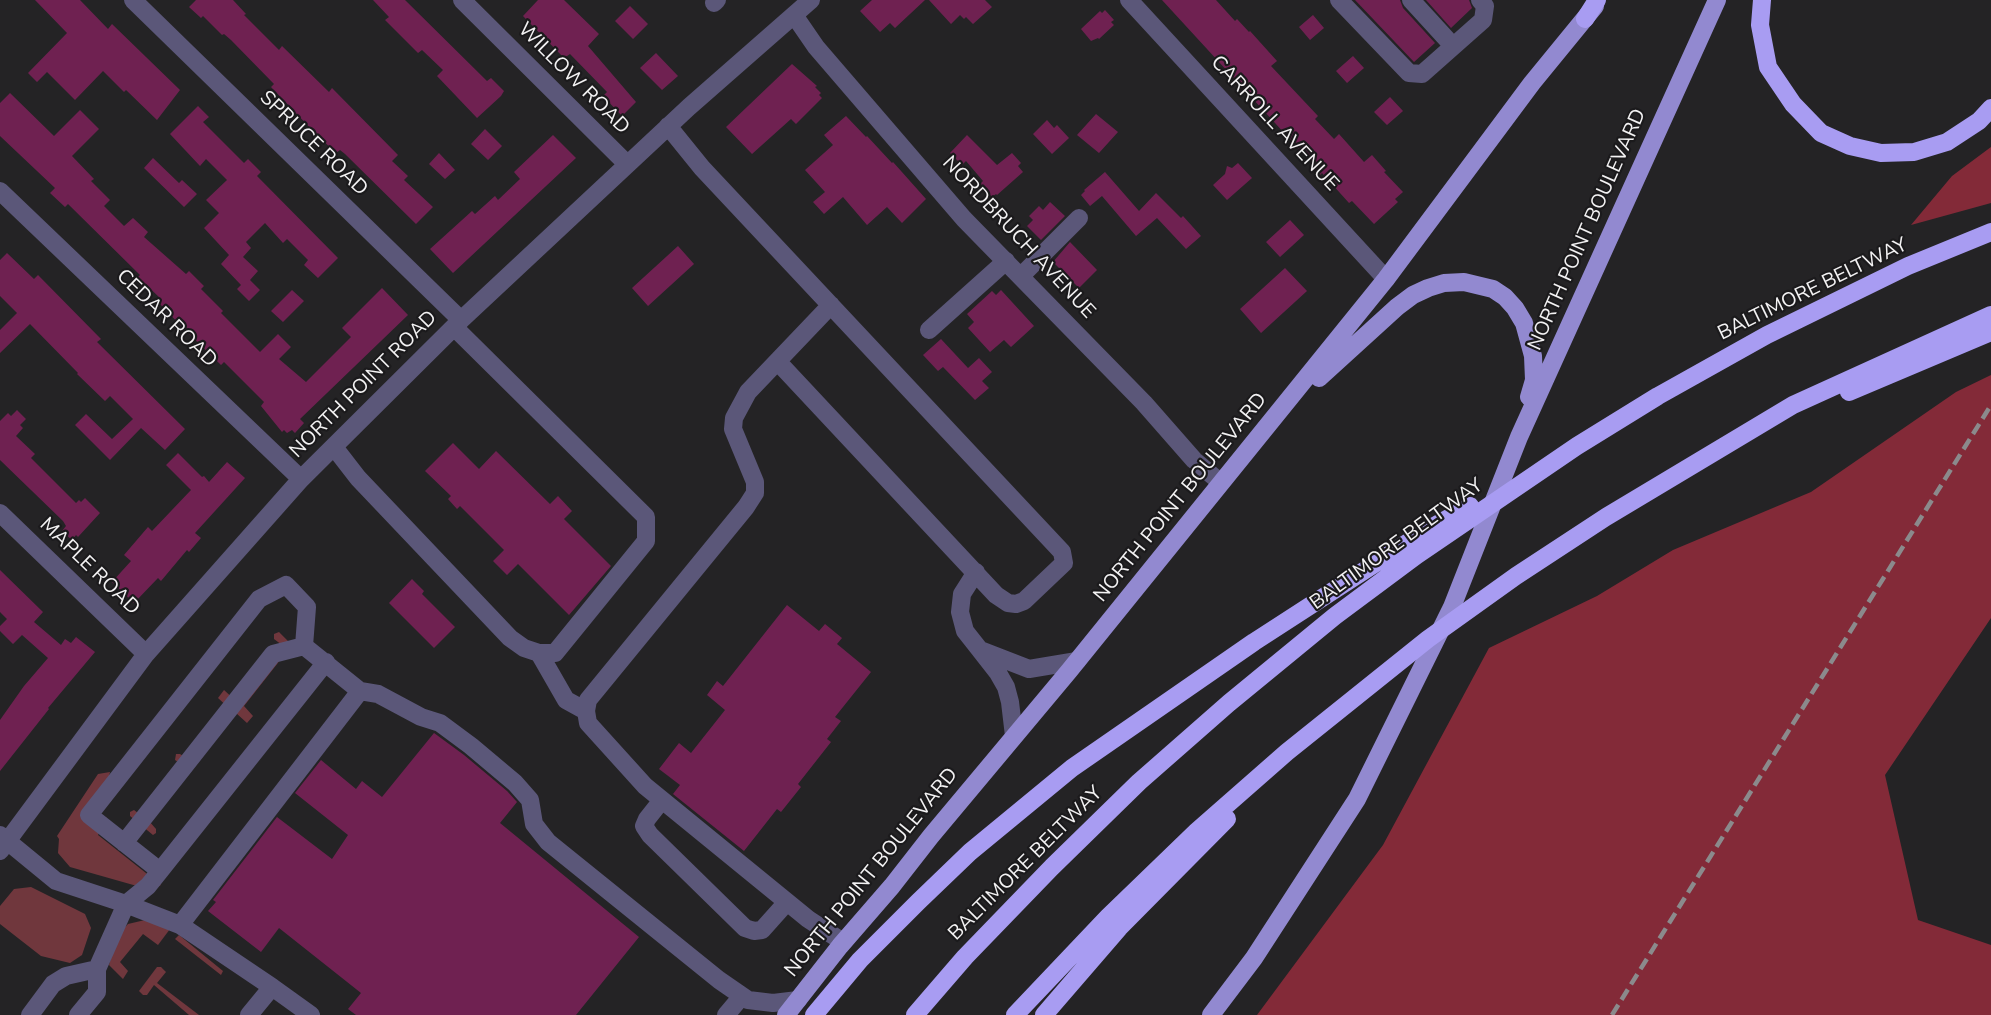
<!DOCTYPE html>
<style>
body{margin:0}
canvas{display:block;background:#242325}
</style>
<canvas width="1991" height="1015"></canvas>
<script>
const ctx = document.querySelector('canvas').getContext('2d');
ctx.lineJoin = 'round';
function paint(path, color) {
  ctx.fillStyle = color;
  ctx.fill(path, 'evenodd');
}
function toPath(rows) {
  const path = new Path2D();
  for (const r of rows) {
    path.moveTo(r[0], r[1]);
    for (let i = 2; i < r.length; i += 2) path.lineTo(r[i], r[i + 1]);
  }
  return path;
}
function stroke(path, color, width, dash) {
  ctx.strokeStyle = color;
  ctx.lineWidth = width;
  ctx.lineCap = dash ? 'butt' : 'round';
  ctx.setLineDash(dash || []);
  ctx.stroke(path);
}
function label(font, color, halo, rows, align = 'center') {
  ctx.font = font + ' "Nunito Sans",sans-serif';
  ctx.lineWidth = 4.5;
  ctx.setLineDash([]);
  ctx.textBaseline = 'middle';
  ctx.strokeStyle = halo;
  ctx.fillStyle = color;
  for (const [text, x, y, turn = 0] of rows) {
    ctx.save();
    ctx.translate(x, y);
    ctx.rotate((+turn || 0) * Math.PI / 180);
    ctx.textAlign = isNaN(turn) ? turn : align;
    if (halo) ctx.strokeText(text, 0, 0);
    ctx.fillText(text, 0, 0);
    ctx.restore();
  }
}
paint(toPath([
 [279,632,292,645,244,706,253,716,247,723,236,713,149,821,156,829,156,833,153,835,130,816,130,812,134,810,143,817,184,766,175,760,176,754,180,754,189,760,230,709,218,698,224,690,237,702,282,645,274,639,274,634],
 [110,772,107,785,91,808,107,818,98,835,161,885,151,890,70,867,58,853,59,839,57,836,98,774],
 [31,887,85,914,91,928,82,955,70,963,41,956,0,924,0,906,14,889],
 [145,920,170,929,158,945,143,934,120,962,128,971,123,979,109,965,117,936,128,924],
 [179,935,223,971,221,975,175,939],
 [157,967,161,967,166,972,157,983,199,1015,189,1015,154,985,147,995,143,995,139,991]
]), '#70373d');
paint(toPath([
 [1991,147,1991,203,1911,225,1952,176],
 [1991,375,1991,618,1885,775,1918,920,1991,945,1991,1015,1257,1015,1383,845,1489,648,1597,596,1673,550,1811,492,1956,392]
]), '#832a38');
paint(toPath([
 [35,0,80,0,108,29,112,24,180,90,157,120,126,90,124,92,103,71,75,100,47,72,37,82,28,73,67,33],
 [196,0,233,0,246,14,244,15,279,50,282,46,329,92,332,88,398,155,392,161,408,176,404,180,433,207,416,224,345,154,340,150,336,153,315,133,271,87,274,84,231,40,224,34,222,35,203,16,201,18,189,7],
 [373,0,405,0,487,81,491,78,504,91,501,96,477,118,437,76,443,70,422,50,418,53,385,20,389,17],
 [538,0,564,0,599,34,588,46,636,102,622,116,603,96,607,92,570,54,564,58,523,16],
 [872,0,925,0,895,28,890,23,880,32,860,11],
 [929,0,985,0,992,7,973,24,966,17,964,19,960,15,951,24],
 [1162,0,1216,0,1235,21,1237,19,1249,32,1250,31,1277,61,1271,66,1318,116,1315,119,1334,139,1339,134,1364,162,1372,155,1386,171,1384,172,1403,192,1395,199,1398,202,1374,224,1352,201,1349,203,1322,173,1320,175,1309,160],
 [1355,0,1400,0,1403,8,1435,43,1414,62],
 [1426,0,1469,0,1472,8,1451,28],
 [630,6,648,24,633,39,615,21],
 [1105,10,1114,20,1111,22,1114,25,1099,39,1098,38,1091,41,1081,29,1100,11,1102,13],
 [1313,15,1324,28,1310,40,1299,27],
 [656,53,678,76,662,90,640,68],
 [1353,56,1364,68,1347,83,1336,71],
 [792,64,817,86,815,87,821,93,819,95,822,98,796,124,791,119,752,154,726,127],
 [10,93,54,136,80,110,99,129,72,156,94,179,91,181,110,200,104,206,124,226,133,218,148,232,144,237,186,274,189,271,204,286,201,289,223,311,221,313,260,352,278,334,291,347,279,359,306,382,351,337,342,328,382,288,408,315,300,419,304,423,295,433,292,430,287,433,284,430,282,432,261,406,264,402,224,362,221,365,184,329,157,301,160,298,138,277,140,275,68,204,65,207,50,193,55,188,0,136,0,103],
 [1390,97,1403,111,1387,125,1374,112],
 [198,106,209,117,203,122,244,163,248,159,261,172,257,176,338,258,318,278,304,265,308,260,287,239,283,243,265,223,246,242,251,248,243,257,258,271,250,280,260,290,249,301,237,289,241,285,221,264,229,255,204,228,219,213,206,200,227,180,206,159,200,166,170,134],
 [1096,114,1118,132,1099,153,1077,135],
 [846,116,866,137,867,136,892,163,893,162,926,199,902,223,887,207,867,225,843,197,824,214,813,202,825,192,805,170,833,145,824,135],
 [1047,120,1054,128,1057,125,1069,138,1052,154,1033,134],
 [485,129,502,146,488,160,471,144],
 [553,135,576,158,453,273,430,249,472,211,475,214,495,196,498,200,520,179,514,172],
 [967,135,997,165,1012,153,1021,163,1018,166,1023,172,997,195,996,194,992,197,980,184,983,181,966,161,962,165,950,153],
 [439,153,455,170,445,179,429,164],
 [153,158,179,183,182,180,197,194,184,207,144,168],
 [1238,163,1252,178,1227,200,1213,185,1225,174,1227,166,1232,168],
 [1105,172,1139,211,1156,193,1181,218,1183,216,1201,236,1186,249,1157,218,1136,236,1102,196,1090,206,1081,195,1085,191,1084,190],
 [1050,202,1065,216,1041,240,1027,226,1033,220,1029,216,1039,206,1043,210],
 [1290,220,1304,235,1280,257,1266,242],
 [1070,242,1097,270,1079,288,1053,262],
 [678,246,694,264,648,306,632,288],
 [7,253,34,279,38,275,101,339,97,342,185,429,165,450,141,428,110,460,75,425,86,414,112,439,133,419,110,396,105,401,77,374,78,373,30,324,0,353,0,330,17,313,0,296,0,260],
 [1285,268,1307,291,1261,333,1240,309],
 [292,290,304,301,283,322,271,311],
 [1001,290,1034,326,1011,347,1004,340,990,352,968,328,974,322,967,314,992,291,996,295],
 [941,339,968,368,979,358,992,372,982,381,989,388,975,400,943,367,938,371,923,355],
 [17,410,26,419,20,425,23,428,16,436,35,454,31,458,76,503,79,500,81,502,85,498,100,513,78,537,76,535,72,540,62,531,66,526,63,521,0,460,0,421,8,413,11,416],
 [453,443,479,469,496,451,550,504,558,496,572,511,564,519,611,566,569,615,518,564,507,575,493,561,504,550,460,506,457,509,448,499,451,496,425,471],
 [178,453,202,477,204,476,209,482,227,462,245,478,195,533,201,538,189,552,187,550,161,581,158,578,134,603,112,582,131,561,124,555,148,527,152,531,191,490,166,465],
 [0,570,43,612,34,622,61,645,65,639,71,643,76,637,95,652,48,708,49,709,0,771,0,720,24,686,48,658,22,635,13,644,0,631,0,626,7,619,0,612],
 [412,579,424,591,422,594,455,627,434,648,389,603],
 [787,605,819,631,825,624,842,638,837,644,871,672,835,717,841,721,827,739,831,742,798,784,801,787,781,812,777,809,744,851,673,794,680,785,659,769,679,743,691,753,725,710,707,695,717,681,723,686],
 [434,733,464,755,507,791,517,802,500,823,639,937,576,1015,356,1015,348,1009,361,993,279,928,261,952,208,911,216,902,213,900,277,817,332,859,348,835,295,793,321,760,356,789,362,781,382,797]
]), '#6f2151');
stroke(toPath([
 [133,0,461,320],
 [462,0,627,164],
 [1129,0,1386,279],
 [1339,0,1409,73,1422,74,1483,20,1485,6,1480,0],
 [1411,0,1453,46],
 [714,3,717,0],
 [794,15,816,47,964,219,1144,403,1194,460,1220,482],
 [668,126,702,168,1062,552,1064,563,1024,601,1016,604,1008,603,996,595,778,362],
 [0,191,301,479],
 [1021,276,1079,218],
 [831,305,748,392,734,418,733,429,755,482,755,493,746,507,588,700,586,711,588,723,645,786,808,919,843,942],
 [929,330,1006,261],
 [334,447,358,478,510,638,524,648,539,653,555,653,646,541,646,517,454,327],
 [0,513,146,654],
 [976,572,962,594,960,612,965,631,980,650],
 [539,653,566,700,586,711],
 [1014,736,1010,702,1006,687,998,673,980,650,1029,669,1077,661],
 [662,800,647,819,644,826,650,835,745,928,754,931,762,930,787,902],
 [0,835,56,881,126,904,180,925,272,987,311,1015],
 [124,843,273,654,304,646],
 [0,851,146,654,301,479,461,320,689,107,811,0],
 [160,871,326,662],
 [180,925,360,691,378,694,421,717,440,723,471,746,515,783,530,800,534,824,548,842,719,980,748,1000,773,1003,798,1000],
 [30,1015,53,984,66,976,97,969,126,904,148,886,160,871,89,815,259,599,286,585,307,607,304,646,360,691],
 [78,1015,97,992,97,969],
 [249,1015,272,987],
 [726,1015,742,996]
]), '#5b5779', 18);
stroke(toPath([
 [1319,378,1397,307,1413,295,1428,288,1444,283,1464,282,1493,289,1505,297,1515,308,1524,323,1533,356,1534,380,1529,397],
 [786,1015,840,946,892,886,931,836,1069,671,1386,279,1532,83,1595,6],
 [1211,1015,1254,958,1357,799,1452,607,1519,437,1717,0]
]), '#9289d0', 18);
stroke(toPath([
 [1762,0,1760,25,1768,67,1793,104,1821,133,1850,146,1881,153,1914,152,1947,142,1979,121,1991,108],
 [1585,19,1597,0],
 [1849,392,1991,332],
 [814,1015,860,960,918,902,970,852,1072,768,1254,642,1427,530,1470,506],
 [915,1015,965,957,1052,867,1139,782,1229,703,1335,616,1417,555,1577,446,1658,396,1767,335,1908,266,1991,232],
 [1015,1015,1108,917,1197,831,1287,752,1428,639,1516,576,1606,517,1793,405,1991,315],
 [1044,1015,1119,928,1227,819]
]), '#a89cf2', 18);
stroke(toPath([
 [1612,1015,1991,405]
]), '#8b8a8c', 4.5, [12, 6]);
label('20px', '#f3f2f3', '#1b1a1c', [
 ["WILLOW ROAD",573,79,45],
 ["CARROLL AVENUE",1274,124,47],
 ["SPRUCE ROAD",313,144,44],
 ["NORTH POINT BOULEVARD",1588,230,-66],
 ["NORDBRUCH AVENUE",1018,238,47],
 ["BALTIMORE BELTWAY",1813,290,-26],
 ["CEDAR ROAD",166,319,44],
 ["NORTH POINT ROAD",364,385,-45],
 ["NORTH POINT BOULEVARD",1181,498,-51],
 ["BALTIMORE BELTWAY",1397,545,-36],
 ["MAPLE ROAD",89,567,44],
 ["BALTIMORE BELTWAY",1026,864,-45],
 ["NORTH POINT BOULEVARD",872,873,-51]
]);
</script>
